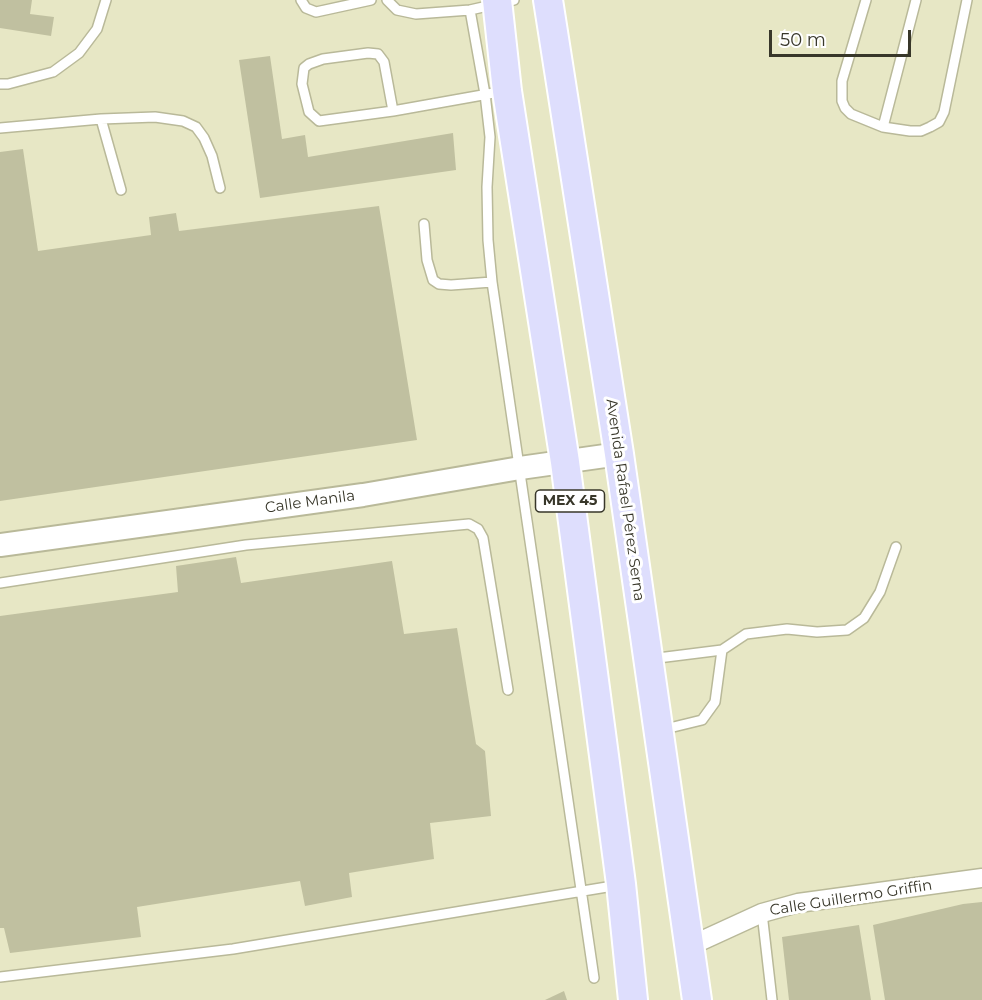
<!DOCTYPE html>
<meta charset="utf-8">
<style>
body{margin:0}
#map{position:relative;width:982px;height:1000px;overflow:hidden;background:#e7e7c5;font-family:Montserrat,sans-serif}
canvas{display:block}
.scale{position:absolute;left:769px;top:30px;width:142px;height:27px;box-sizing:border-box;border:3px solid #38372a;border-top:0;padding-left:8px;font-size:18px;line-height:21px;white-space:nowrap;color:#38372a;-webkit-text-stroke:4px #fff;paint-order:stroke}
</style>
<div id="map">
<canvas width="982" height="1000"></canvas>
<div class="scale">50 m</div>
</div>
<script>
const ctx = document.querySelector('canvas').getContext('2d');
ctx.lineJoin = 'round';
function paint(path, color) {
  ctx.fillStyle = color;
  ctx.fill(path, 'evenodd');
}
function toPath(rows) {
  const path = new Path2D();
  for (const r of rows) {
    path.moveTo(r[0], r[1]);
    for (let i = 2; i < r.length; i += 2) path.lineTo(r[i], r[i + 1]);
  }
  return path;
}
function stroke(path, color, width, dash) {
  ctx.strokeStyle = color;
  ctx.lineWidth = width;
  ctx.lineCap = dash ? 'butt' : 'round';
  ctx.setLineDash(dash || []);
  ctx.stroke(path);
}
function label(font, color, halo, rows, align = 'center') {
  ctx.font = font + ' Montserrat,sans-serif';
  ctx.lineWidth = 6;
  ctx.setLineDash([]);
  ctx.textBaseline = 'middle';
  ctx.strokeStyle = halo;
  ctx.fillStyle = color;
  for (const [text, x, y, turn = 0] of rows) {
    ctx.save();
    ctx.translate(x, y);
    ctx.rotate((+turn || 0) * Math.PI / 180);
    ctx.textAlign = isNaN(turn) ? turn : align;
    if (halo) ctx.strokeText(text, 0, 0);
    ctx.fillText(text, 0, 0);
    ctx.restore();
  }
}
paint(toPath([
 [0,0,32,0,30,14,54,17,51,36,0,28],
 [270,56,282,139,305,135,308,157,453,133,456,170,260,198,239,60],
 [23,149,38,251,151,235,149,217,176,213,179,231,379,206,417,440,0,501,0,152],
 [236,557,241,583,392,561,404,634,457,628,476,744,485,751,491,816,430,823,434,859,349,873,352,897,305,906,300,881,137,907,141,937,10,953,4,928,0,928,0,616,178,592,176,566],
 [982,902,982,1000,885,1000,873,925,963,904],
 [859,925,871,1000,789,1000,782,937],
 [564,991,567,1000,545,1000]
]), '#c0c0a0');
const service = toPath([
 [301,0,306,8,316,12,371,0],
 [387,0,397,10,416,14,470,10,514,0],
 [866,0,842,81,842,101,845,108,851,114,883,127,910,131,921,131,930,127,939,122,944,112,967,0],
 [470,10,485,94,490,137,487,187,488,240,492,282,594,978],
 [0,84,8,84,53,72,79,53,97,29,106,0],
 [393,111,384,62,378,54,368,53,323,59,309,64,304,68,302,84,309,112,319,121,393,111,505,91],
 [101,119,121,190],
 [883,127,916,0],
 [0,128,101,119,155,117,183,121,196,127,204,138,212,156,220,188],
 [424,224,427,260,433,280,439,284,451,285,492,282],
 [0,583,246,545,469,524,478,529,483,538,508,690],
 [650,659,722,650,746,634,787,629,817,632,847,630,864,618,880,592,896,547],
 [661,730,702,720,715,702,722,650],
 [762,913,772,1000],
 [0,977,233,949,619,885]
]);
const minor = toPath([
 [690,946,762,913,798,903,982,878]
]);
const tertiary = toPath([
 [0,545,363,495,520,468,619,454]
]);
const primary = toPath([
 [497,0,507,91,565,462,621,884,633,1000],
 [548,0,619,454,697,1000]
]);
stroke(service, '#b9b999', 12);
stroke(minor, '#b9b999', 21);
stroke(tertiary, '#b9b999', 26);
stroke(primary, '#fff', 32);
stroke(service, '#fff', 9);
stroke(minor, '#fff', 18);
stroke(tertiary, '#fff', 22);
stroke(primary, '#dedefd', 28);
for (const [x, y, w] of [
 [570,501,69]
]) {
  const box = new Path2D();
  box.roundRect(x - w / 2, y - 11, w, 22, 4.5);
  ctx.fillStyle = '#fff';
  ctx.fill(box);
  stroke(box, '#38372a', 1.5);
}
label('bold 14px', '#38372a', null, [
 ["MEX 45",570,501]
]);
label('15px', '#38372a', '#fff', [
 ["Avenida Rafael Pérez Serna",625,500,82],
 ["Calle Manila",310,502,-8],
 ["Calle Guillermo Griffin",851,898,-9]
]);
</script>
